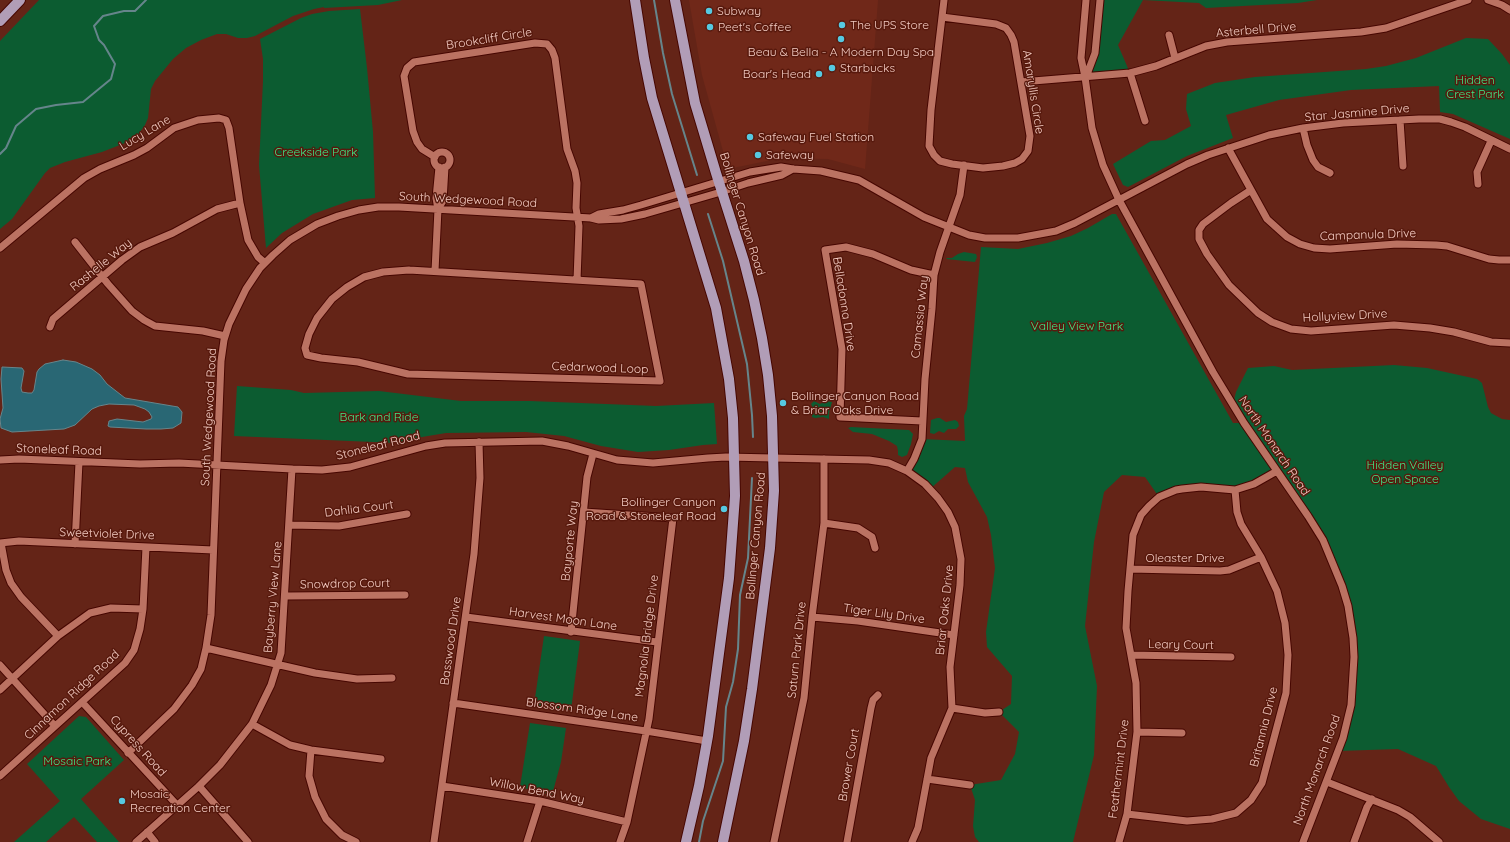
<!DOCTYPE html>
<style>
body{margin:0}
canvas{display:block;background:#642417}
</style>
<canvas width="1510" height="842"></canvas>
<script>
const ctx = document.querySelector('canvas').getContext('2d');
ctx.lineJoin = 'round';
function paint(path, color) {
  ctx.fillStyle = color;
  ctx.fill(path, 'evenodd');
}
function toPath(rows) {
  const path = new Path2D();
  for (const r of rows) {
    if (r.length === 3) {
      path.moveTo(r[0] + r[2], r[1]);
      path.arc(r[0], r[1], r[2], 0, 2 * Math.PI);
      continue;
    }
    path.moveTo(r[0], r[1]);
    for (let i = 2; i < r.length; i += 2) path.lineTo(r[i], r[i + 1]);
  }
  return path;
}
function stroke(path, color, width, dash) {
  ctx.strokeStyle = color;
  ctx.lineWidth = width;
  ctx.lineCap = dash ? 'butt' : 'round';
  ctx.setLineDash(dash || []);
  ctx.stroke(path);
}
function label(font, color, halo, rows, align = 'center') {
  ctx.font = font + ' Quicksand,sans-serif';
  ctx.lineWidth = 3;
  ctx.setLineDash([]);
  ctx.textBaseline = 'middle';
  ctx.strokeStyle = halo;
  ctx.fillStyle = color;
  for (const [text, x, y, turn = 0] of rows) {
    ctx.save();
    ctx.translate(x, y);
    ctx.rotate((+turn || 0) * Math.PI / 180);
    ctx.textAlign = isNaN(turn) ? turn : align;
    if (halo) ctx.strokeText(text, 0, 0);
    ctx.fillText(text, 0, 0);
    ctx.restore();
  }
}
paint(toPath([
 [689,0,878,0,865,169,828,159,781,158,728,169,702,75]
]), '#702819');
paint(toPath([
 [39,0,402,0,378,5,324,8,324,7,314,9,293,16,255,36,247,38,238,38,226,34,217,34,201,40,186,48,173,59,155,81,151,89,148,118,145,125,137,136,130,141,102,152,65,162,50,168,45,173,12,219,0,229,0,41],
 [1100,0,1317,0,1298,3,1206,8,1199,3,1143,0,1118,45,1130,73,1086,77,1095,53],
 [360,9,367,68,373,132,375,198,352,200,313,214,282,233,266,248,259,165,263,81,263,59,260,39,301,18,312,14,329,11],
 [1466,38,1488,39,1502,54,1510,65,1510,139,1453,114,1440,112,1439,86,1351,90,1279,100,1226,115,1233,138,1187,156,1128,187,1123,185,1113,164,1151,141,1165,140,1191,126,1186,109,1187,94,1215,83,1255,77,1366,69,1386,66,1416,58],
 [1112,214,1116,214,1233,423,1244,423,1233,404,1236,392,1248,368,1274,366,1292,370,1394,365,1427,368,1477,379,1482,383,1488,407,1491,413,1502,419,1510,420,1510,829,1481,819,1459,801,1449,787,1436,766,1398,749,1338,751,1351,705,1353,638,1335,566,1277,472,1235,490,1201,487,1159,497,1145,477,1122,475,1104,492,1094,542,1085,626,1097,686,1094,755,1073,842,979,842,975,837,973,826,975,800,970,785,1001,780,1015,754,1019,732,999,712,1011,704,1012,676,987,647,986,632,995,568,991,535,987,517,968,482,965,468,955,467,930,489,907,471,922,439,965,441,964,416,967,409,981,247,1018,249,1047,243,1071,236,1088,228],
 [964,252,976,254,977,257,975,262,946,259,947,258,952,258,958,254],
 [237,386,291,390,304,393,379,391,461,401,530,401,656,406,714,403,717,444,703,445,669,450,638,452,601,446,564,436,526,432,446,433,422,437,396,443,234,436],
 [814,401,820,404,826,401,832,402,829,413,829,419,823,417,815,418,812,417,812,415,815,412,811,404],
 [937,418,940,418,946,422,955,420,958,422,959,426,956,429,948,429,944,433,939,431,934,434,930,433,931,420],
 [851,427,909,430,913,434,911,444,907,455,902,457,898,455,898,451,897,446,889,441,872,434,853,432,848,428],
 [544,636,580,641,571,710,534,705],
 [79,716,86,717,124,760,81,799,119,842,97,842,74,817,46,842,14,842,60,801,27,764],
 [530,723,566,728,561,762,552,795,520,787]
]), '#0c5c31');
const water = toPath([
 [63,360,76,362,92,369,100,375,107,384,125,398,178,407,182,412,181,423,173,428,161,429,146,429,110,427,108,426,109,421,117,419,143,422,151,419,152,417,149,412,145,409,134,405,109,404,99,406,92,409,75,425,64,429,12,432,1,428,0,419,3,408,1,379,2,367,22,368,24,371,21,388,22,392,28,393,32,393,34,390,37,372,39,369,45,364,63,360]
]);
paint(water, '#296774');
stroke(water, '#66858b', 1);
stroke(toPath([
 [654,0,663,53,672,94,697,175],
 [0,154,6,148,16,126,36,109,56,105,83,102,111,79,115,64,104,45,99,40,94,26,103,16,124,11,135,11,146,0],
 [708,214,723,261,747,364,752,415,753,437],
 [699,842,703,821,723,761,726,707,733,682,738,649,740,595,748,558,752,478]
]), '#66858b', 2);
const minor = toPath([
 [1086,0,1081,58,1085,77,1092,128,1103,165,1119,200,1213,372,1244,423,1308,516,1323,540,1342,586,1348,606,1353,638,1354,657,1351,705,1343,738,1303,842],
 [1488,0,1502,5,1510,10],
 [942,17,996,24,1006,28,1011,35,1014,42,1030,136,1028,151,1022,159,1015,163,1003,166,983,168,952,164,940,161,934,155,929,146,931,110,944,0],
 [1169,35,1175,58],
 [1130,73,1145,121],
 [1086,77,1095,53,1100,0],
 [1021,82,1130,73,1156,66,1206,46,1227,42,1361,32,1386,28,1468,0],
 [1400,120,1403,166],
 [1303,128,1307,145,1313,160,1318,167,1330,173],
 [1228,148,1267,219,1287,237,1300,244,1314,248,1330,249,1397,244,1436,245,1447,246,1489,259,1499,260,1510,260],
 [442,160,8],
 [435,157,422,149,417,142,413,131,404,76,407,68,414,62,535,43,547,44,552,50,555,58,567,149,575,171,577,183,576,208,579,226,577,280],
 [1478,184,1477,172,1491,141],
 [1251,190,1231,203,1203,224,1199,230,1199,239,1207,254,1229,285,1258,313,1272,322,1291,329,1311,331,1394,325,1430,328,1454,332,1491,342,1510,343],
 [438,209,443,201,445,167],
 [591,218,599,214,623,210,641,205,750,172,781,167,793,169,821,171,859,180,924,217,969,235,985,238,1018,238,1056,231,1075,223,1187,164,1208,155,1269,135,1303,128,1343,123,1419,119,1440,119,1451,122,1465,127,1510,149],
 [75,242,108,284,132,311,144,320,155,326,203,331,225,336],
 [0,248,84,178,100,169,134,155,147,148,174,128,198,120,219,118,226,120,229,128,240,203,248,240,258,257,265,263],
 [409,270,641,284,660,381,408,374,358,362,321,358,307,355,305,348,309,334,317,318,332,299,347,287,364,277,383,272,409,270],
 [435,271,438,209,436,198,439,167],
 [50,327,53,319,122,260,140,247,173,233,217,209,240,203],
 [922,421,840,417,842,349,825,250,846,247,873,254,911,270,934,275],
 [0,460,19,459,140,464,179,463,292,469,322,470,350,467,426,446,445,443,542,441,568,446,617,460,653,463,708,458,726,457,869,460,889,463,907,471,925,484,938,498,948,512,955,527,961,559,960,585,950,667,952,708,931,758,918,828,912,842],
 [907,471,914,459,922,439,925,379,932,309,934,275,940,252,960,195,964,165],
 [584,512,673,518,649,719,627,822,620,842],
 [824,523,858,528,872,537,875,548],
 [290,525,339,526,407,514],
 [0,543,19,541,213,550],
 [1,543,6,570,11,583,21,597,58,636],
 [75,544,79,462],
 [1130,569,1220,571,1229,570,1261,557],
 [286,596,405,595],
 [466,617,657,642],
 [812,617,858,621,954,635],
 [571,632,587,477,593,454],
 [206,648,315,673,357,679,392,678],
 [1131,655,1231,657],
 [0,665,55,726],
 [0,690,58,636,90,613,111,608,143,609],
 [82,702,177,805],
 [453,703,646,731,707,741],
 [952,708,985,713,999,712],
 [252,724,290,745,311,750,381,759],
 [1137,732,1182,733],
 [311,750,309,776,315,797,326,819,342,835,356,842],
 [128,753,174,709,192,685,201,669,206,648,211,615,221,361,224,340,229,324,246,289,260,268,273,255,290,240,317,224,338,216,359,210,378,207,399,207,591,218,599,220,621,219,645,214,721,192,748,183,782,175,793,169],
 [0,776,125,663,134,650,140,629,143,609,146,547],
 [927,779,970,785],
 [1327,782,1398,810,1410,817,1439,842],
 [199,786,248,842],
 [442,786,540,801,627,822],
 [1127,814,1187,821,1212,819,1236,813,1251,800,1262,783,1286,693,1288,655,1285,623,1277,591,1261,557,1241,524,1237,512,1235,490],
 [147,832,155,842],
 [136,842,199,786,220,765,252,724,271,685,281,653,292,469],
 [434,842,474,554,480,478,479,442],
 [527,842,540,801],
 [774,842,804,698,812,617,824,523,824,459],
 [847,842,871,708,873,700,878,695],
 [1119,842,1127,814,1137,732,1136,683,1126,628,1128,591,1133,535,1141,515,1149,506,1159,497,1176,490,1182,489,1201,487,1235,490,1254,484,1277,471],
 [1354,842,1367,807,1372,799]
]);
const major = toPath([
 [635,0,644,58,652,98,716,308,729,379,733,418,735,496,729,578,708,736,699,786,686,842],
 [675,0,695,103,716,173,744,261,754,300,762,338,768,375,772,416,774,491,770,548,752,689,744,741,723,842],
 [0,21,20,0]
]);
stroke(minor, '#460600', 9);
stroke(major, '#460600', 12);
stroke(minor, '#bb7262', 7);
stroke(major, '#b19db7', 10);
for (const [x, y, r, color] of [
 [709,11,4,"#56c9e1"],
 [842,25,4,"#56c9e1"],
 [710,27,4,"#56c9e1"],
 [841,39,4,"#56c9e1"],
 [832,68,4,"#56c9e1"],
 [819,74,4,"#56c9e1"],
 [750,137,4,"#56c9e1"],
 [758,155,4,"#56c9e1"],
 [783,403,4,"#56c9e1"],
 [724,509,4,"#56c9e1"],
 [122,801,4,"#56c9e1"]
]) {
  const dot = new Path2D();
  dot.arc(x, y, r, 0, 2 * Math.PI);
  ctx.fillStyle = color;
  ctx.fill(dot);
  stroke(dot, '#58190d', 1.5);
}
label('12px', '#f3cbc2', '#58190d', [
 ["Subway",717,11],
 ["The UPS Store",850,25],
 ["Peet's Coffee",718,27],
 ["Beau & Bella - A Modern Day Spa",841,52,"center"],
 ["Starbucks",840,68],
 ["Boar's Head",811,74,"right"],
 ["Safeway Fuel Station",758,137],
 ["Safeway",766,155],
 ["Bollinger Canyon Road",791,396],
 ["& Briar Oaks Drive",791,410],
 ["Bollinger Canyon",716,502,"right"],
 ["Road & Stoneleaf Road",716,516,"right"],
 ["Mosaic",130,794],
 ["Recreation Center",130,808]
], 'left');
label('12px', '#f3cbc2', '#58190d', [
 ["Asterbell Drive",1256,30,-5],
 ["Brookcliff Circle",489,39,-9],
 ["Amaryllis Circle",1033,92,81],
 ["Star Jasmine Drive",1357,113,-5],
 ["Lucy Lane",145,133,-31],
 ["South Wedgewood Road",468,200,3],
 ["Bollinger Canyon Road",742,214,73],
 ["Campanula Drive",1368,235,-2],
 ["Rashelle Way",101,265,-39],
 ["Belladonna Drive",844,304,81],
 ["Hollyview Drive",1345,316,-3],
 ["Camassia Way",920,317,-84],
 ["Cedarwood Loop",600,368,2],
 ["South Wedgewood Road",209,417,-87],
 ["Stoneleaf Road",378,446,-14],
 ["North Monarch Road",1274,446,56],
 ["Stoneleaf Road",59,450,2],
 ["Dahlia Court",359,509,-7],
 ["Sweetviolet Drive",107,534,2],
 ["Bollinger Canyon Road",756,536,-85],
 ["Bayporte Way",570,541,-84],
 ["Oleaster Drive",1185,558],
 ["Snowdrop Court",345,584,-1],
 ["Bayberry View Lane",273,597,-85],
 ["Briar Oaks Drive",945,610,-84],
 ["Tiger Lily Drive",884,614,8],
 ["Harvest Moon Lane",563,619,8],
 ["Magnolia Bridge Drive",647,636,-83],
 ["Basswood Drive",451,641,-82],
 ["Leary Court",1181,645,1],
 ["Saturn Park Drive",797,650,-84],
 ["Cinnamon Ridge Road",72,695,-43],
 ["Blossom Ridge Lane",582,710,8],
 ["Britannia Drive",1264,727,-76],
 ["Cypress Road",138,746,48],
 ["Brower Court",849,765,-80],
 ["Feathermint Drive",1119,769,-83],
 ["North Monarch Road",1317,770,-70],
 ["Willow Bend Way",537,791,11]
]);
label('12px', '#3ceb89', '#58190d', [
 ["Hidden",1475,80],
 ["Crest Park",1475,94],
 ["Creekside Park",316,152],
 ["Valley View Park",1077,326],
 ["Bark and Ride",379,417],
 ["Hidden Valley",1405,465],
 ["Open Space",1405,479],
 ["Mosaic Park",77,761]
]);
</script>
